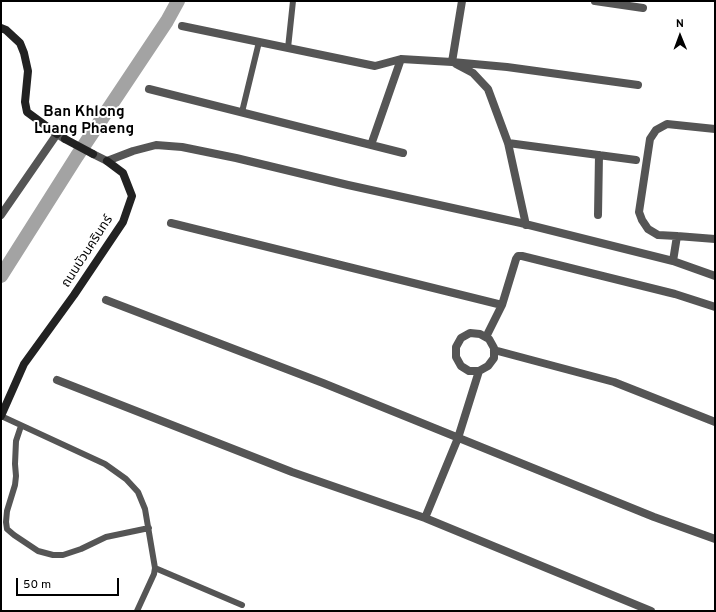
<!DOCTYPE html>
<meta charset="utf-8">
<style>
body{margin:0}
#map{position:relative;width:716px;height:612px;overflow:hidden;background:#fff;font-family:Overpass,sans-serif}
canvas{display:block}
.frame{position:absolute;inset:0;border:2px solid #000;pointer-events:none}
.north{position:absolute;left:660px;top:16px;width:40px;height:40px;-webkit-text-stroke:3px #fff;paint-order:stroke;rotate:359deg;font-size:11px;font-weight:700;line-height:16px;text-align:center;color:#000}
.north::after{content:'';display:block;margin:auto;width:14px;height:18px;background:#000;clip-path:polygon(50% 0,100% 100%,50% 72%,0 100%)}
.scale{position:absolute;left:16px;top:578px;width:103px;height:18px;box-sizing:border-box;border:2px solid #000;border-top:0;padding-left:5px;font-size:12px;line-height:14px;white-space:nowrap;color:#000;-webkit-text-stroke:3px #fff;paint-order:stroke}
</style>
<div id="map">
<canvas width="716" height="612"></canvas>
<div class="frame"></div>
<div class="north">N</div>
<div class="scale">50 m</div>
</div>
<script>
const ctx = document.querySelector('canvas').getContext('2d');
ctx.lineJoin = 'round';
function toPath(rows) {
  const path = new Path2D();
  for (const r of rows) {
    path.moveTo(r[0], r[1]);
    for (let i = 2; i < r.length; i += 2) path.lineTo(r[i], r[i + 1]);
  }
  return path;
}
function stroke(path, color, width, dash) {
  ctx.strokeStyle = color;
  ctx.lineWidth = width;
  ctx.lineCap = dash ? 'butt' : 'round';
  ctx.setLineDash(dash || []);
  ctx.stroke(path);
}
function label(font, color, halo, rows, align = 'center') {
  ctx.font = font + ' Overpass,"Noto Sans Thai",sans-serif';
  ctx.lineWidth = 4;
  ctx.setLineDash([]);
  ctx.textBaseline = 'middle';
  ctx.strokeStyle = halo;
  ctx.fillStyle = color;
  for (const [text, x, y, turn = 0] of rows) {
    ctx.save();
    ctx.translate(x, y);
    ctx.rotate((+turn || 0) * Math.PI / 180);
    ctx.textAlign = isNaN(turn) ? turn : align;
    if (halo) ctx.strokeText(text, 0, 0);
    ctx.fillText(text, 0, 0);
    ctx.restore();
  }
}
stroke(toPath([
 [1,276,77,156,167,21,178,1]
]), '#a3a3a3', 14);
stroke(toPath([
 [288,48,293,1],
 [242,112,259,42],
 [1,416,105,464,126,479,138,492,145,509,155,568,154,574,137,611],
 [21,426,16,441,15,464,16,476,15,485,7,511,6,522,7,529,14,535,38,551,53,555,63,555,81,549,106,537,149,528],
 [155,568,242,605]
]), '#555', 6);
stroke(toPath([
 [595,1,643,8],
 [182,26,375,66,401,59,452,62,507,67,638,85],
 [452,62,462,1],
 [456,64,473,73,488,89,508,143,526,225],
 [149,89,403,153],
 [508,143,636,160],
 [371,145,401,59],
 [93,154,107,161,133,151,156,145,182,147,236,158,348,185,521,223,673,261,715,276],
 [1,215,57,134,65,139],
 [598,215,599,155],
 [171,223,502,305],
 [677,236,715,239],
 [673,261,677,236,658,235,648,229,642,220,639,212,650,139,656,130,667,124,715,129],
 [106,300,323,383,654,517,715,539],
 [486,337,502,305,516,259,518,256,522,256,675,294,715,307],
 [494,350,614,382,715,422],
 [57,380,292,472,425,518,651,611],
 [425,518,458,438,479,371,488,366,494,358,494,348,489,339,480,334,470,333,461,338,456,347,456,357,461,366,469,371,479,371]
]), '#555', 8);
stroke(toPath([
 [1,28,6,30,20,43,24,53,28,71,25,102,27,112,57,134],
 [65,139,93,154],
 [1,416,24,364,74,295,123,222,132,196,123,173,107,161]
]), '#222', 8);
label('13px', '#000', '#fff', [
 ["ถนนบัวนครินทร์",88,252,-57]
]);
label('bold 15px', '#000', '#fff', [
 ["Ban Khlong",84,113],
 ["Luang Phaeng",84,130]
]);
</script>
